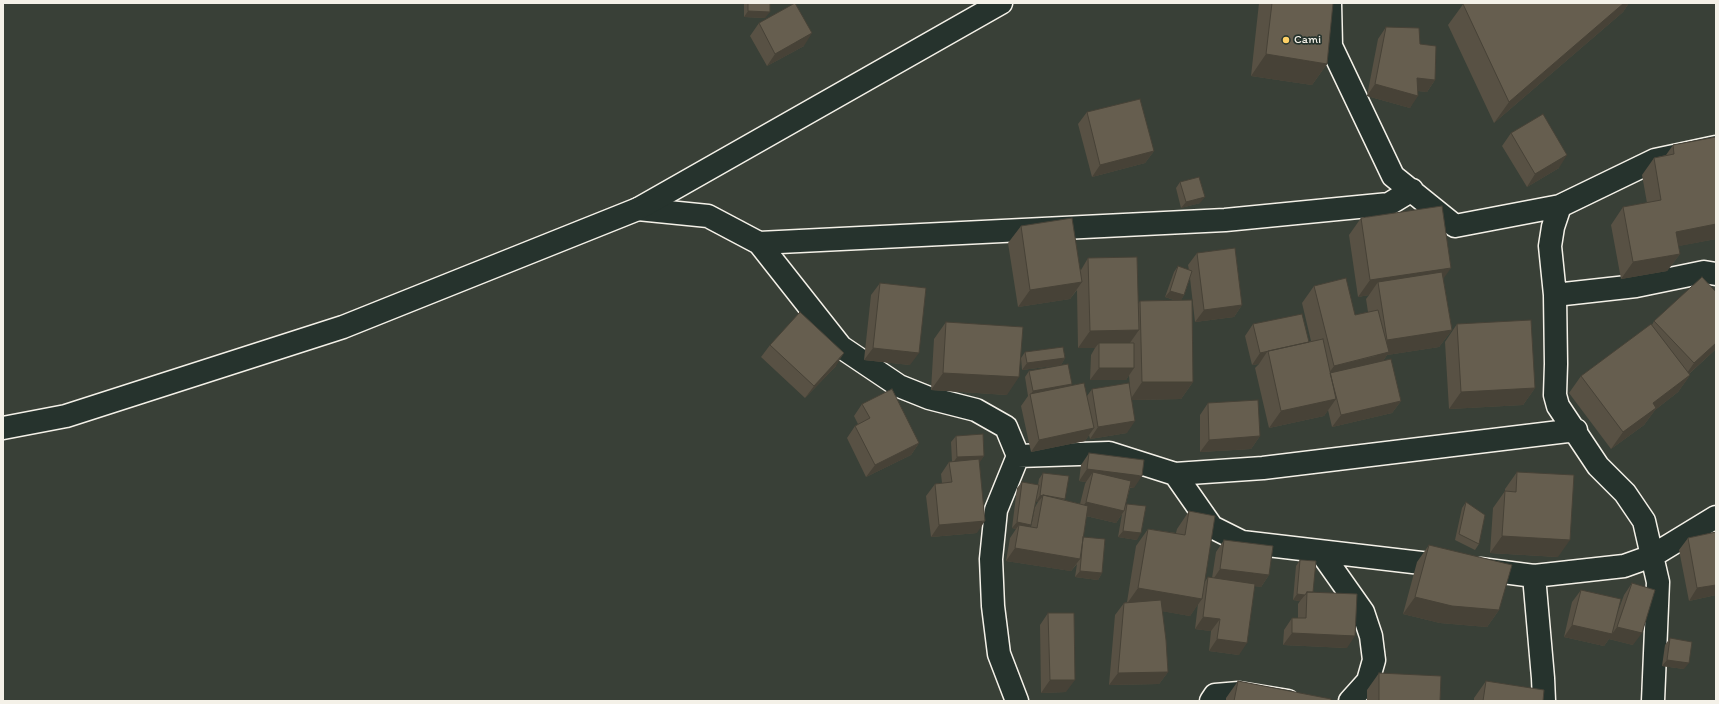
<!DOCTYPE html>
<style>
body{margin:0}
#map{position:relative;width:1719px;height:704px;overflow:hidden;background:#394037;font-family:Itim,sans-serif}
canvas{display:block}
.frame{position:absolute;inset:0;border:4px solid #f4f1e8;pointer-events:none}
</style>
<div id="map">
<canvas width="1719" height="704"></canvas>
<div class="frame"></div>
</div>
<script>
const ctx = document.querySelector('canvas').getContext('2d');
ctx.lineJoin = 'round';
function toPath(rows) {
  const path = new Path2D();
  for (const r of rows) {
    path.moveTo(r[0], r[1]);
    for (let i = 2; i < r.length; i += 2) path.lineTo(r[i], r[i + 1]);
  }
  return path;
}
function stroke(path, color, width, dash) {
  ctx.strokeStyle = color;
  ctx.lineWidth = width;
  ctx.lineCap = dash ? 'butt' : 'round';
  ctx.setLineDash(dash || []);
  ctx.stroke(path);
}
function paint(path, color) {
  ctx.fillStyle = color;
  ctx.fill(path, 'evenodd');
}
function label(font, color, halo, rows, align = 'center') {
  ctx.font = font + ' Itim,sans-serif';
  ctx.lineWidth = 3.5;
  ctx.setLineDash([]);
  ctx.textBaseline = 'middle';
  ctx.strokeStyle = halo;
  ctx.fillStyle = color;
  for (const [text, x, y, turn = 0] of rows) {
    ctx.save();
    ctx.translate(x, y);
    ctx.rotate((+turn || 0) * Math.PI / 180);
    ctx.textAlign = isNaN(turn) ? turn : align;
    if (halo) ctx.strokeText(text, 0, 0);
    ctx.fillText(text, 0, 0);
    ctx.restore();
  }
}
const street = toPath([
 [1330,3,1331,46,1393,176,1455,226,1560,206,1655,160,1716,147],
 [638,209,708,216,759,243,841,347,899,386,929,398,976,410,1006,427,1018,456],
 [759,243,1225,220,1389,204,1412,190],
 [1555,295,1550,246,1553,227,1560,206],
 [1175,474,1212,527,1242,542,1447,566],
 [1320,551,1363,612,1371,636,1374,660,1368,681,1350,701],
 [1480,569,1534,576,1624,566,1652,556,1716,517],
 [1534,576,1543,678,1544,701],
 [1017,701,999,654,993,606,991,559,996,510,1018,456,1109,453,1175,474,1263,468,1576,430],
 [1211,701,1215,695,1239,693,1288,701],
 [1653,701,1658,582,1644,521,1625,493,1598,466,1558,406,1555,395,1556,364,1555,295,1636,286,1704,272,1716,274]
]);
const secondary = toPath([
 [3,428,66,416,343,327,638,209,1001,3]
]);
stroke(street, '#f4f1e8', 25);
stroke(secondary, '#f4f1e8', 25);
stroke(street, '#26332d', 22);
stroke(secondary, '#26332d', 22);
paint(toPath([
 [744,3,770,3,765,18,744,17],
 [1259,3,1333,3,1327,64,1312,85,1251,76],
 [1464,3,1629,3,1623,12,1494,123,1448,25],
 [759,23,804,46,767,66,750,36],
 [1386,27,1420,44,1435,80,1427,92,1418,91,1410,108,1367,96,1378,39],
 [1087,112,1154,151,1145,163,1092,177,1078,124],
 [1511,133,1559,168,1527,187,1502,146],
 [1716,137,1716,239,1678,246,1680,254,1667,271,1621,279,1611,225,1623,207,1647,203,1642,175,1654,158,1666,155,1673,145],
 [1180,182,1200,203,1181,208,1176,188],
 [1361,218,1443,279,1452,330,1439,347,1387,355,1383,361,1401,401,1392,413,1332,427,1328,410,1324,416,1269,428,1255,368,1259,364,1252,365,1245,336,1253,324,1309,342,1311,341,1302,303,1314,286,1355,315,1368,312,1366,299,1369,295,1358,297,1349,235],
 [1021,226,1081,270,1088,258,1138,304,1140,301,1174,300,1165,297,1174,272,1178,266,1189,270,1188,265,1197,253,1242,305,1234,317,1195,322,1190,278,1184,295,1181,300,1193,382,1181,399,1132,400,1127,433,1090,439,1089,435,1085,441,1031,452,1021,406,1028,396,1025,377,1029,371,1071,385,1087,396,1092,389,1130,387,1129,375,1126,380,1090,380,1091,355,1095,348,1078,348,1077,290,1070,299,1018,307,1008,243],
 [880,283,910,365,864,360,871,295],
 [1654,321,1716,349,1689,374,1690,375,1678,392,1655,410,1644,425,1611,449,1569,393,1581,376,1652,325],
 [946,322,1007,395,931,390,934,339],
 [1457,324,1535,388,1523,405,1449,409,1445,342],
 [770,345,836,366,805,398,761,357],
 [1025,352,1065,358,1061,365,1022,370,1021,358],
 [1208,403,1260,436,1251,449,1200,452,1200,415],
 [862,404,919,443,911,455,866,477,847,438,855,426,858,424,854,416],
 [956,436,984,456,979,462,977,533,931,537,926,496,935,484,942,483,941,474,949,462,952,462,951,442],
 [1089,453,1134,488,1130,488,1125,506,1127,504,1137,540,1118,537,1122,514,1116,523,1086,516,1083,537,1102,573,1098,580,1075,577,1077,564,1071,571,1006,561,1010,538,1016,529,1012,528,1017,488,1022,482,1038,485,1039,479,1043,473,1065,499,1064,500,1080,504,1085,484,1086,482,1079,481,1081,465],
 [1037,496,1036,502,1038,502,1035,507,1031,527,1029,527,1031,525],
 [1517,472,1558,557,1490,553,1493,508,1505,491,1505,489],
 [1466,502,1479,544,1475,550,1455,540,1462,508],
 [1189,511,1204,583,1208,577,1212,578,1216,552,1224,540,1269,575,1261,587,1255,586,1239,655,1209,651,1211,631,1195,629,1198,604,1190,616,1162,611,1168,672,1159,684,1109,685,1115,615,1124,603,1127,602,1136,546,1148,529,1176,533,1177,529],
 [1716,532,1716,595,1689,601,1679,550,1688,538],
 [1429,545,1499,610,1487,627,1440,623,1403,614,1417,562],
 [1300,560,1313,592,1347,648,1283,645,1284,630,1292,618,1298,618,1298,604,1300,601,1293,600,1296,566],
 [1632,583,1633,645,1609,639,1604,646,1564,637,1572,602,1581,590,1617,614,1624,595],
 [1048,613,1066,692,1041,693,1040,625],
 [1670,638,1684,669,1662,666,1665,645],
 [1379,673,1440,701,1367,701,1367,690],
 [1238,681,1331,701,1226,701,1226,698],
 [1486,681,1543,701,1474,701,1474,698]
]), '#585144');
paint(toPath([
 [1624,3,1629,3,1623,12,1494,123,1509,102],
 [748,11,770,12,765,18,744,17],
 [812,33,804,46,767,66,775,54],
 [1266,54,1327,64,1312,85,1251,76],
 [1417,78,1435,80,1427,92,1408,90],
 [1375,84,1418,96,1410,108,1367,96],
 [1154,151,1145,163,1092,177,1100,165],
 [1567,155,1559,168,1527,187,1535,174],
 [1205,197,1200,203,1181,208,1186,202],
 [1716,224,1716,239,1664,249,1676,232],
 [1680,254,1667,271,1621,279,1633,262],
 [1451,268,1439,285,1378,282,1369,295,1358,297,1370,280],
 [1082,282,1070,299,1018,307,1030,290],
 [1170,291,1184,295,1180,302,1165,297],
 [1242,305,1234,317,1195,322,1204,310],
 [1139,330,1127,347,1099,343,1095,348,1078,348,1090,331],
 [1452,330,1439,347,1387,355,1377,370,1322,383,1334,366,1376,356,1387,340],
 [1716,343,1716,349,1682,380,1694,363],
 [873,348,919,353,910,365,864,360],
 [1267,352,1259,364,1252,365,1260,353],
 [844,353,836,366,805,398,814,386],
 [1065,358,1061,365,1022,370,1027,363],
 [1099,368,1134,368,1126,380,1090,380],
 [943,373,1019,377,1007,395,931,390],
 [1690,375,1678,392,1655,410,1644,425,1611,449,1623,432,1653,403],
 [1142,382,1193,382,1181,399,1130,400],
 [1072,384,1067,391,1030,395,1033,391],
 [1535,388,1523,405,1449,409,1461,392],
 [1336,399,1324,416,1269,428,1281,411],
 [1401,401,1392,413,1332,427,1341,415],
 [1135,421,1127,433,1090,439,1098,427],
 [1094,428,1085,441,1031,452,1039,440],
 [1260,436,1251,449,1200,452,1209,440],
 [919,443,911,455,866,477,875,465],
 [984,456,980,462,953,463,957,457],
 [1087,469,1142,476,1134,488,1091,483,1093,472,1086,482,1079,481],
 [1040,495,1043,496,1038,502,1036,502],
 [1086,502,1124,511,1116,523,1078,514],
 [985,521,977,533,931,537,939,525],
 [1017,522,1031,525,1026,531,1019,525,1016,529,1012,528],
 [1123,531,1141,533,1137,540,1118,537],
 [1502,536,1570,540,1558,557,1490,553],
 [1015,548,1080,559,1071,571,1006,561],
 [1220,569,1269,575,1261,587,1212,581],
 [1080,571,1102,573,1098,580,1075,577],
 [1716,585,1716,595,1689,601,1697,588],
 [1138,588,1202,599,1190,616,1126,605],
 [1297,594,1305,595,1300,601,1293,600],
 [1415,597,1499,610,1487,627,1440,623,1403,614],
 [1203,617,1220,619,1211,631,1195,629],
 [1572,625,1612,634,1617,627,1642,633,1633,645,1609,639,1604,646,1564,637],
 [1292,633,1355,636,1347,648,1283,645],
 [1217,639,1247,643,1239,655,1209,651],
 [1667,660,1689,663,1684,669,1662,666],
 [1168,672,1159,684,1109,685,1118,673],
 [1050,680,1075,680,1066,692,1041,693]
]), '#474237');
const building = toPath([
 [748,3,770,3,770,12,748,11,748,3],
 [795,3,812,33,775,54,759,23,795,3],
 [1272,3,1333,3,1327,64,1266,54,1272,3],
 [1464,3,1624,3,1509,102,1463,4,1464,3],
 [1386,27,1419,28,1420,44,1436,46,1435,80,1417,78,1418,96,1375,84,1386,27],
 [1140,99,1154,151,1100,165,1087,112,1140,99],
 [1543,114,1567,155,1535,174,1511,133,1543,114],
 [1716,137,1716,224,1676,232,1680,254,1633,262,1623,207,1661,200,1654,158,1674,154,1673,145,1716,137],
 [1199,177,1205,197,1186,202,1180,182,1199,177],
 [1442,206,1451,268,1370,280,1361,218,1442,206],
 [1072,218,1082,282,1030,290,1021,226,1072,218],
 [1235,248,1242,305,1204,310,1197,253,1235,248],
 [1137,257,1139,330,1090,331,1088,258,1137,257],
 [1178,266,1192,271,1184,295,1170,291,1178,266],
 [1442,272,1452,330,1387,340,1378,282,1442,272],
 [1702,277,1716,292,1716,343,1694,363,1654,321,1702,277],
 [1346,278,1355,315,1378,310,1389,352,1334,366,1314,286,1346,278],
 [880,283,926,288,919,353,873,348,880,283],
 [1192,300,1193,382,1142,382,1140,301,1192,300],
 [800,312,844,353,814,386,770,345,800,312],
 [1302,314,1309,342,1260,353,1253,324,1302,314],
 [1531,320,1535,388,1461,392,1457,324,1531,320],
 [946,322,1023,327,1019,377,943,373,946,322],
 [1651,324,1690,375,1653,403,1656,408,1623,432,1581,376,1651,324],
 [1323,339,1336,399,1281,411,1268,351,1323,339],
 [1099,343,1134,343,1134,368,1099,368,1099,343],
 [1063,347,1065,358,1027,363,1025,352,1063,347],
 [1391,359,1401,401,1341,415,1330,373,1391,359],
 [1068,364,1072,384,1033,391,1029,371,1068,364],
 [1084,383,1094,428,1039,440,1030,394,1084,383],
 [1129,383,1135,421,1098,427,1092,389,1129,383],
 [892,389,919,443,875,465,855,426,870,418,862,404,892,389],
 [1258,400,1260,436,1209,440,1208,403,1258,400],
 [983,434,984,456,957,457,956,436,983,434],
 [1089,453,1144,460,1142,476,1087,469,1089,453],
 [979,459,985,521,939,525,935,484,952,482,949,462,979,459],
 [1093,472,1131,481,1124,511,1086,502,1093,472],
 [1517,472,1574,475,1570,540,1502,536,1505,491,1516,492,1517,472],
 [1043,473,1069,476,1065,499,1043,495,1043,496,1040,495,1043,473],
 [1022,482,1039,485,1031,525,1017,522,1022,482],
 [1043,495,1088,506,1080,559,1015,548,1019,525,1037,528,1043,495],
 [1466,502,1485,515,1479,544,1459,534,1466,502],
 [1127,504,1146,506,1141,533,1123,531,1127,504],
 [1189,511,1215,516,1202,599,1138,588,1148,529,1185,535,1189,511],
 [1716,532,1716,585,1697,588,1688,538,1716,532],
 [1083,537,1105,539,1102,573,1080,571,1083,537],
 [1224,540,1273,546,1269,575,1220,569,1224,540],
 [1429,545,1512,565,1499,610,1452,606,1415,597,1429,545],
 [1300,560,1316,561,1313,592,1307,592,1305,595,1297,594,1300,560],
 [1208,577,1255,584,1247,643,1217,639,1220,619,1203,617,1208,577],
 [1632,583,1655,590,1642,633,1617,627,1632,583],
 [1581,590,1621,599,1612,634,1572,625,1581,590],
 [1307,592,1357,594,1355,636,1292,633,1292,618,1306,618,1307,592],
 [1161,600,1166,640,1168,672,1118,673,1124,603,1161,600],
 [1048,613,1074,613,1075,680,1050,680,1048,613],
 [1670,638,1692,642,1689,663,1667,660,1670,638],
 [1379,673,1441,676,1440,701,1379,701,1379,673],
 [1238,681,1331,699,1331,701,1234,701,1238,681],
 [1486,681,1544,690,1543,701,1483,701,1486,681]
]);
paint(building, '#665e4f');
stroke(building, '#474237', 1);
for (const [x, y, r, color] of [
 [1286,40,4,"#ffd166"]
]) {
  const dot = new Path2D();
  dot.arc(x, y, r, 0, 2 * Math.PI);
  ctx.fillStyle = color;
  ctx.fill(dot);
  stroke(dot, '#26332d', 1.5);
}
label('12px', '#f4f1e8', '#26332d', [
 ["Cami",1294,40]
], 'left');
</script>
